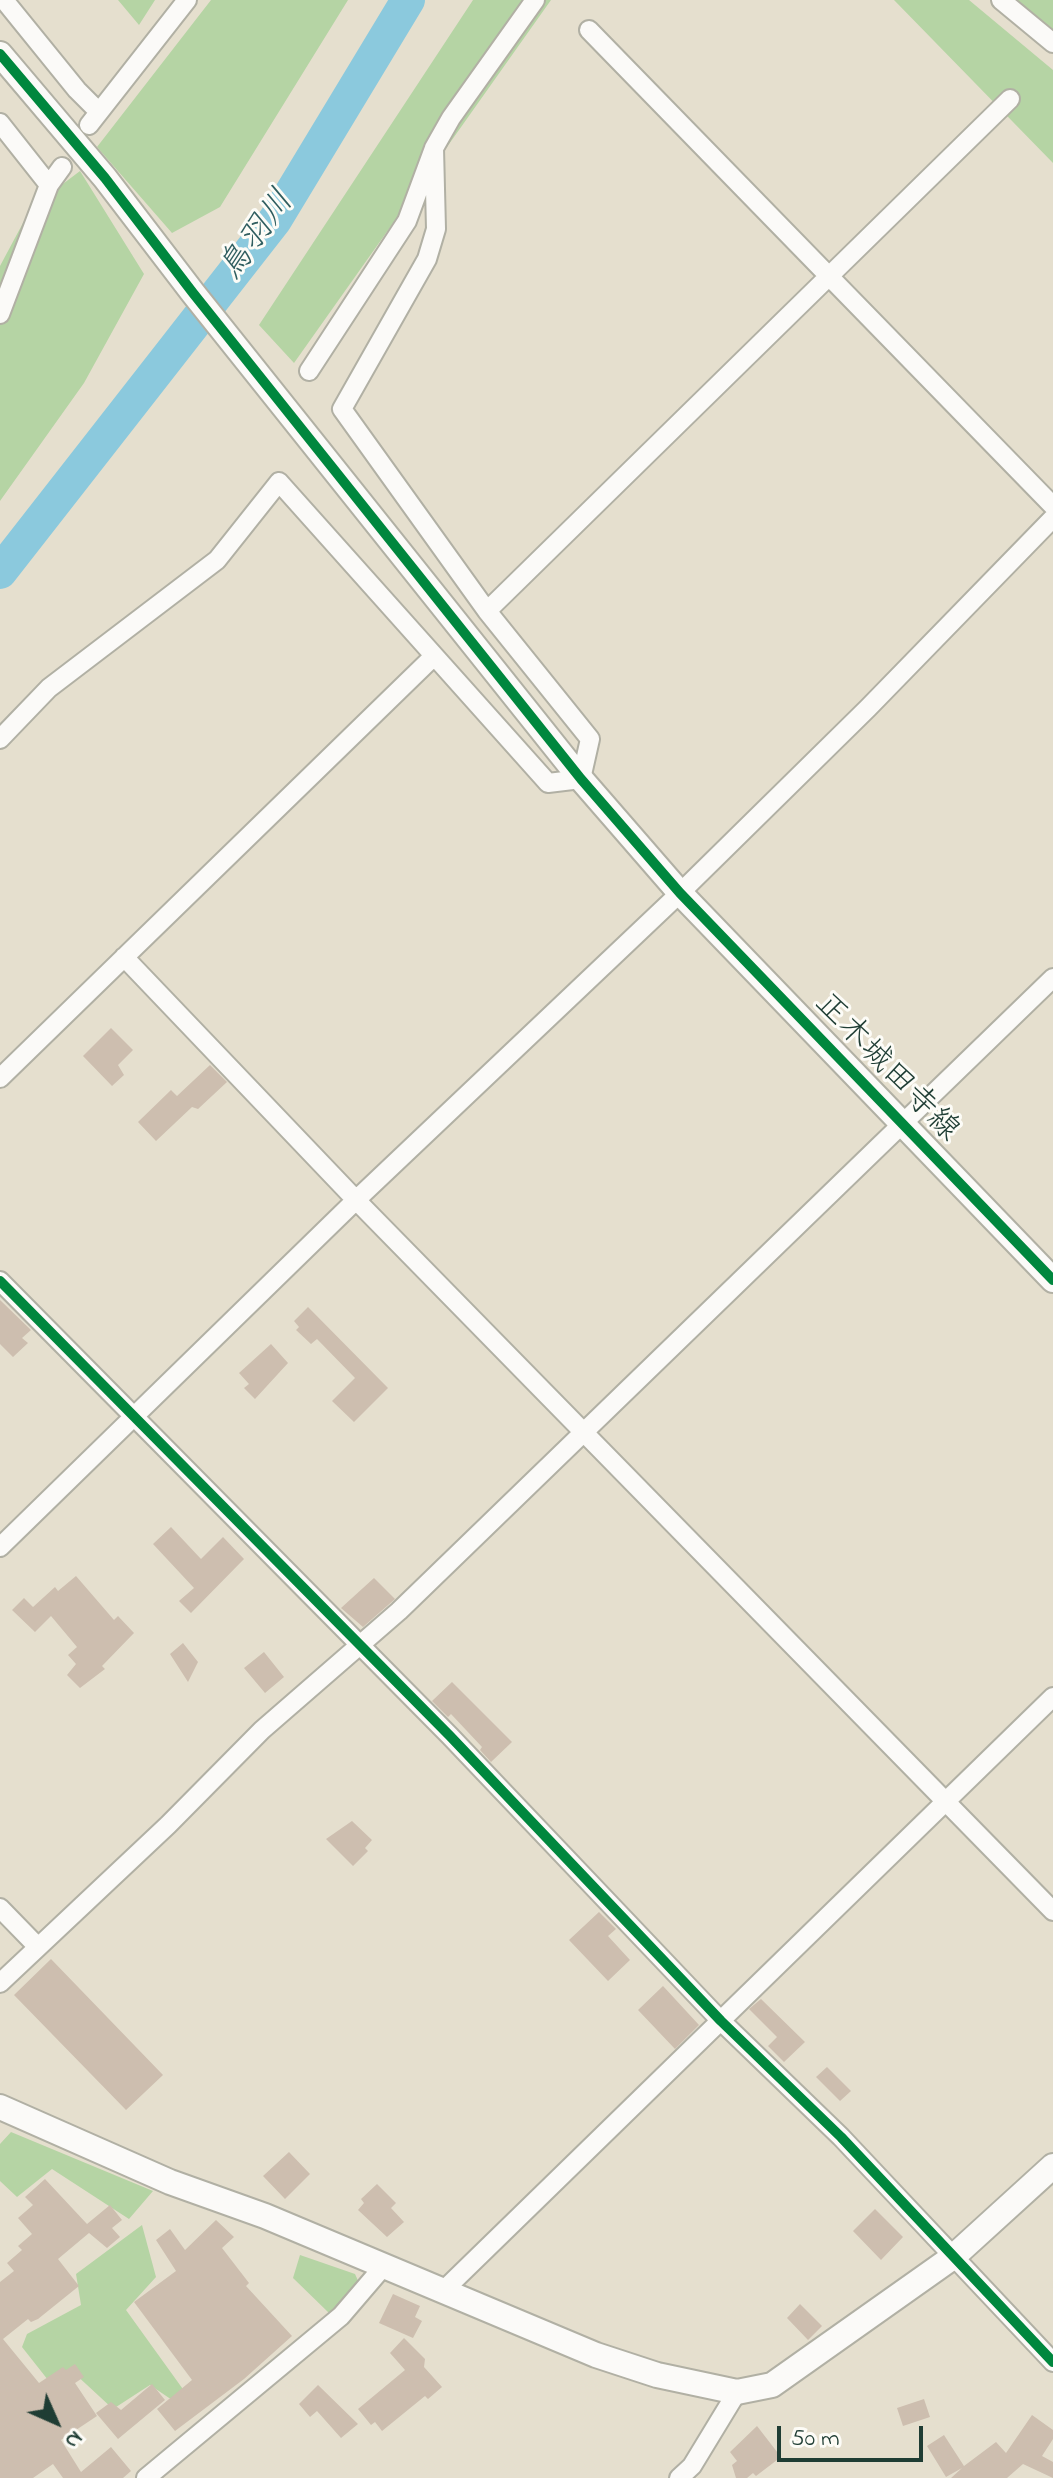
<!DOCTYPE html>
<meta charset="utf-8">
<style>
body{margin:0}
#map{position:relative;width:1053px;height:2478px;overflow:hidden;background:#e5dfce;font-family:"Indie Flower",sans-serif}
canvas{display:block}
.north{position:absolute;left:16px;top:2382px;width:80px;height:80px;-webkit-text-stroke:6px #fdfcf7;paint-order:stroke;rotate:135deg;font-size:22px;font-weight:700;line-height:32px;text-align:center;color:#1f3d34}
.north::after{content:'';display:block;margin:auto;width:28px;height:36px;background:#1f3d34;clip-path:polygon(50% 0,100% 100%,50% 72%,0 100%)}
.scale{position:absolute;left:777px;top:2426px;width:146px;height:36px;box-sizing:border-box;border:4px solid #1f3d34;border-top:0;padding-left:10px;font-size:24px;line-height:28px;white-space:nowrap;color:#1f3d34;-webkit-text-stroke:6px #fdfcf7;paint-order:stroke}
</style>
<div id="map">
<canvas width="1053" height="2478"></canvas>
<div class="north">N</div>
<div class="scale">50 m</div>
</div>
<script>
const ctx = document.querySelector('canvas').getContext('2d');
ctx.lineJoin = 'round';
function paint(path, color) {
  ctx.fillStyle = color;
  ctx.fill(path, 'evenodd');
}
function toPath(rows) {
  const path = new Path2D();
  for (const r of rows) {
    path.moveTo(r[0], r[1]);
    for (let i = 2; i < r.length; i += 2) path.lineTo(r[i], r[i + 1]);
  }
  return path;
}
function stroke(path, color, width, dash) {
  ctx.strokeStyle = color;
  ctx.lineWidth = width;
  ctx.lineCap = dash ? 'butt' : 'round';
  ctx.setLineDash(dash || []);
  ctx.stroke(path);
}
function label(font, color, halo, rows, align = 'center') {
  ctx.font = font + ' "Indie Flower","Klee One",sans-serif';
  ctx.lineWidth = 6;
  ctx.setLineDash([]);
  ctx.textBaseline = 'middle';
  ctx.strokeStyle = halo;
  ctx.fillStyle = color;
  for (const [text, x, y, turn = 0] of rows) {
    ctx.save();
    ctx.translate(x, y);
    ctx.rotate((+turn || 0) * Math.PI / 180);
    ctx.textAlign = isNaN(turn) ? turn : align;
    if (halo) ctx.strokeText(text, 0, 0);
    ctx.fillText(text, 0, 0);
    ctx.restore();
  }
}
paint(toPath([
 [118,0,155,0,139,25],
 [211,0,348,0,220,207,172,233,97,147],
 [473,0,551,0,294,363,259,325],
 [894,0,969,0,1053,70,1053,163],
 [1015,0,1053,0,1053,34],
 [80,171,144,274,84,383,0,501,0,266,31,208],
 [11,2132,153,2191,129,2219,52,2169,17,2197,0,2181,0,2144],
 [142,2225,156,2277,126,2310,185,2392,175,2402,150,2385,113,2409,73,2372,48,2380,22,2347,27,2334,81,2305,76,2274],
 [300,2255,355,2274,360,2285,329,2313,293,2278]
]), '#b5d4a4');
stroke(toPath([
 [0,572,275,220,408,0]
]), '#8bc9dd', 34);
paint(toPath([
 [111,1028,133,1050,118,1065,124,1075,112,1086,83,1056],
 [210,1065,227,1082,198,1109,192,1107,156,1141,138,1122,171,1090,177,1096],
 [0,1300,31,1330,22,1338,28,1343,13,1357,0,1344],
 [308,1307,388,1388,354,1422,332,1401,355,1378,317,1339,311,1344,296,1330,299,1327,294,1321],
 [271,1344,288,1363,255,1399,244,1388,249,1384,239,1373],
 [171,1527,201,1559,223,1537,244,1559,191,1613,179,1601,194,1588,153,1544],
 [76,1576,114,1620,118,1616,134,1633,102,1666,105,1669,80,1688,67,1675,76,1664,68,1655,77,1647,51,1616,35,1632,12,1610,24,1598,33,1607,55,1587,58,1591],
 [374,1578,395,1599,363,1627,341,1608],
 [183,1643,198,1662,188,1682,170,1654],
 [264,1652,284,1677,265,1693,244,1668],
 [452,1682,512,1742,491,1762,480,1750,482,1747,451,1714,448,1717,432,1701],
 [352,1821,372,1840,365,1848,368,1851,353,1866,326,1839],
 [599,1912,616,1929,608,1936,630,1960,608,1981,569,1940],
 [51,1959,163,2075,126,2110,14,1995],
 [663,1986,699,2025,675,2049,638,2010],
 [761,1999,805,2042,784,2062,768,2046,777,2037,749,2009],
 [827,2067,851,2091,840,2101,816,2077],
 [289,2152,310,2174,285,2199,263,2176],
 [45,2179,87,2224,110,2205,122,2220,112,2228,120,2237,107,2248,89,2233,58,2259,79,2286,38,2319,31,2322,28,2319,3,2339,39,2383,63,2367,66,2370,75,2364,84,2377,75,2383,97,2416,61,2440,81,2472,111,2447,131,2471,123,2478,63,2478,53,2464,33,2478,0,2478,0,2282,14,2271,7,2263,22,2250,18,2246,32,2234,18,2218,33,2205,25,2197],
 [377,2184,396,2203,391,2208,404,2222,387,2237,358,2210,364,2203,361,2199],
 [875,2209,903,2237,881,2260,853,2231],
 [216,2220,234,2237,222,2248,249,2283,246,2286,292,2336,244,2379,175,2431,157,2409,192,2380,134,2302,176,2271,156,2240,170,2229,185,2250],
 [393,2294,420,2306,415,2317,422,2321,413,2338,379,2323],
 [800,2304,822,2326,808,2340,787,2318],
 [404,2338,425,2359,424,2367,442,2387,428,2399,425,2396,382,2431,375,2422,371,2425,358,2409,405,2370,390,2353],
 [152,2384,165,2400,118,2439,96,2413,111,2402,121,2410],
 [318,2385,358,2424,341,2438,317,2411,310,2417,299,2404],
 [924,2399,930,2417,903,2426,897,2408],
 [1032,2415,1053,2430,1053,2439,1042,2456,1053,2462,1053,2478,1023,2464,1007,2478,951,2478,962,2468,946,2477,927,2446,944,2435,964,2466,996,2442,1006,2453],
 [757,2426,781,2457,756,2476,753,2473,747,2478,736,2478,732,2465,737,2461,730,2452]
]), '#cdbeaf');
const minor = toPath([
 [4,0,77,90,98,111],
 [1001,0,1053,43],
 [589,30,1053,506],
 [0,123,49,185],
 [89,125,187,0],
 [0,314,49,185,62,167],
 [309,371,407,221,434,148,451,118,535,0],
 [487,611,1010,99],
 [0,739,49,688,217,560,279,482,548,783,581,779,590,739,487,611,342,409,427,259,436,229,434,148],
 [124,957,356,1200,1053,1911],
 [0,1078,432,658],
 [0,1281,450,1736,721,2021,841,2137,1053,2362],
 [0,1547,356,1200,680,893,868,708,1053,518],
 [0,1908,37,1946],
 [0,1983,168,1825,262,1730,399,1611,1053,978],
 [443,2291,1053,1697],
 [146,2478,341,2316,383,2267],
 [679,2478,692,2466,737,2392]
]);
const tertiary = toPath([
 [0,54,105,178,193,293,581,779,680,893,1053,1280],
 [0,2107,170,2182,265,2216,596,2355,657,2375,737,2392,772,2385,953,2257,1053,2166]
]);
stroke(minor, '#b1b0a4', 22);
stroke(tertiary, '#b1b0a4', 28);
stroke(minor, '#fbfaf8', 18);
stroke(tertiary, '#fbfaf8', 24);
stroke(toPath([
 [0,54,105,178,193,293,581,779,680,893,1053,1280],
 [0,1281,450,1736,721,2021,841,2137,1053,2362]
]), '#00873e', 10);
label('32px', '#1f3d34', '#fdfcf7', [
 ["正木城田寺線",885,1069,46]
]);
label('italic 34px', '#305e60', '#fdfcf7', [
 ["鳥羽川",259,237,-54]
]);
</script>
